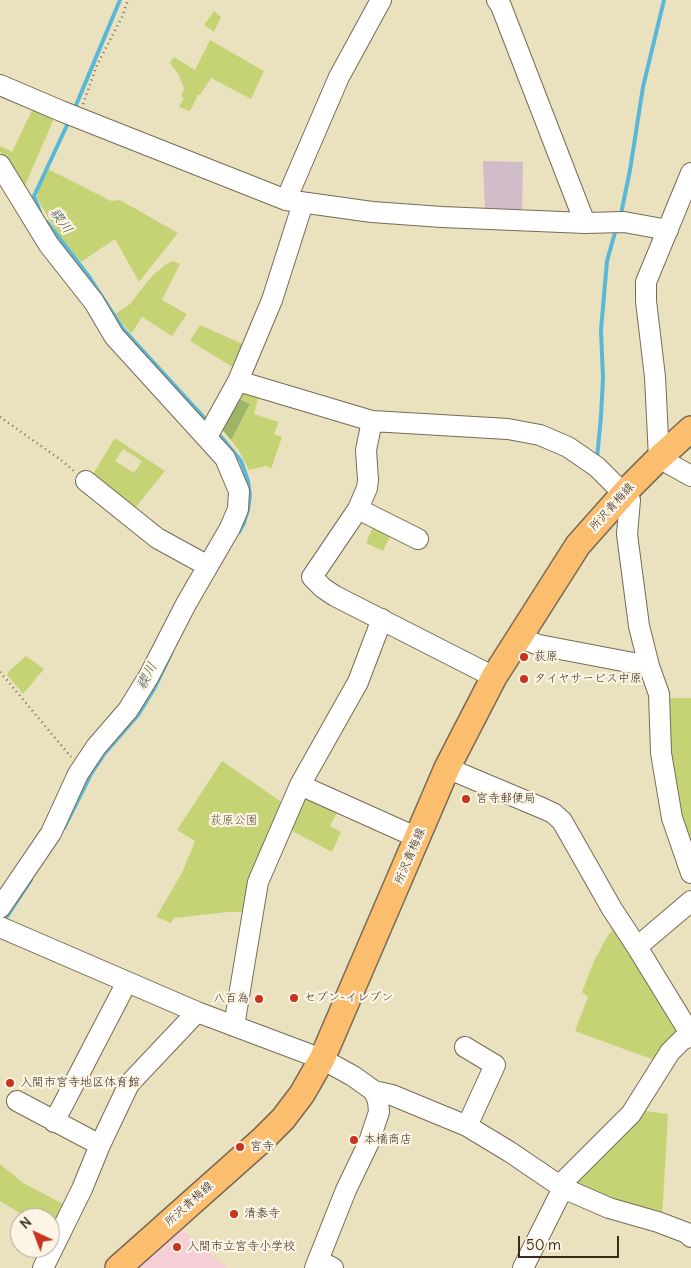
<!DOCTYPE html>
<meta charset="utf-8">
<style>
body{margin:0}
#map{position:relative;width:691px;height:1268px;overflow:hidden;background:#eae2bf;font-family:Delius,sans-serif}
canvas{display:block}
.north{position:absolute;left:10px;top:1208px;width:50px;height:50px;box-sizing:border-box;background:#fcf5e5;border:1px solid #afa495;border-radius:50%;rotate:317deg;font-size:14px;font-weight:700;line-height:20px;text-align:center;color:#3b2a1e}
.north::after{content:'';display:block;margin:auto;width:18px;height:22px;background:#c8321e;clip-path:polygon(50% 0,100% 100%,50% 72%,0 100%)}
.scale{position:absolute;left:518px;top:1236px;width:101px;height:22px;box-sizing:border-box;border:2px solid #3b2a1e;border-top:0;padding-left:6px;font-size:15px;line-height:18px;white-space:nowrap;color:#3b2a1e;-webkit-text-stroke:4px #fcf5e5;paint-order:stroke}
</style>
<div id="map">
<canvas width="691" height="1268"></canvas>
<div class="north">N</div>
<div class="scale">50 m</div>
</div>
<script>
const ctx = document.querySelector('canvas').getContext('2d');
ctx.lineJoin = 'round';
function paint(path, color) {
  ctx.fillStyle = color;
  ctx.fill(path, 'evenodd');
}
function toPath(rows) {
  const path = new Path2D();
  for (const r of rows) {
    path.moveTo(r[0], r[1]);
    for (let i = 2; i < r.length; i += 2) path.lineTo(r[i], r[i + 1]);
  }
  return path;
}
function stroke(path, color, width, dash) {
  ctx.strokeStyle = color;
  ctx.lineWidth = width;
  ctx.lineCap = dash ? 'butt' : 'round';
  ctx.setLineDash(dash || []);
  ctx.stroke(path);
}
function label(font, color, halo, rows, align = 'center') {
  ctx.font = font + ' Delius,"Klee One",sans-serif';
  ctx.lineWidth = 4.5;
  ctx.setLineDash([]);
  ctx.textBaseline = 'middle';
  ctx.strokeStyle = halo;
  ctx.fillStyle = color;
  for (const [text, x, y, turn = 0] of rows) {
    ctx.save();
    ctx.translate(x, y);
    ctx.rotate((+turn || 0) * Math.PI / 180);
    ctx.textAlign = isNaN(turn) ? turn : align;
    if (halo) ctx.strokeText(text, 0, 0);
    ctx.fillText(text, 0, 0);
    ctx.restore();
  }
}
paint(toPath([
 [177,1225,227,1268,129,1268]
]), '#f6cfd6');
paint(toPath([
 [483,161,523,162,522,210,485,211]
]), '#d1bdc9');
paint(toPath([
 [214,11,221,17,214,32,204,25],
 [210,40,264,71,251,99,211,78,200,95,198,95,190,111,179,107,184,98,181,96,184,88,178,74,170,63,174,57,195,70],
 [34,106,55,116,23,190,0,151,0,147,1,146,12,152],
 [48,169,111,201,120,200,178,233,139,282,115,239,81,262,59,236,37,198,38,189],
 [173,261,180,264,162,300,187,314,172,336,142,317,131,334,115,314,130,304,151,277,166,264],
 [200,325,247,346,236,369,190,341],
 [239,390,260,392,254,414,279,422,274,434,282,437,271,469,266,466,249,470,241,454,231,440,250,404,235,397],
 [115,438,165,471,131,513,90,479],
 [123,449,142,461,134,473,115,461],
 [375,522,393,530,383,551,366,543],
 [26,656,44,669,23,694,7,675,8,672],
 [666,698,691,698,691,854,671,782],
 [222,761,283,803,248,912,228,912,174,918,171,923,156,917,182,873,195,841,177,830],
 [304,792,340,807,330,826,341,832,332,852,287,828],
 [619,924,678,1030,665,1042,654,1060,575,1031,588,997,582,992,594,961,608,935],
 [638,1110,668,1114,662,1219,572,1187,576,1175],
 [0,1164,23,1183,71,1208,50,1232,50,1218,28,1218,0,1201]
]), '#c6d375');
paint(toPath([
 [235,397,250,404,231,440,218,425]
]), '#9cb566');
stroke(toPath([
 [74,110,120,0],
 [40,212,34,196,69,121],
 [621,214,630,170,643,87,664,0],
 [47,222,90,278,123,329,208,422],
 [217,432,241,461,248,481,250,495,248,510,244,523,239,532],
 [597,458,601,417,603,378,601,330,607,261,616,229],
 [64,828,91,774,105,753,138,715,154,689,171,654],
 [6,918,31,880]
]), '#59b7d8', 4);
const minor = toPath([
 [497,0,501,6,585,223],
 [0,85,61,111,286,200,372,212,442,217,585,223,624,222,668,230],
 [0,165,49,245,94,302,114,336,225,458,239,491,238,509,230,528,186,604,149,676,128,710,96,747,78,774,51,833,0,908],
 [691,173,646,282,646,301,655,377,659,458,691,476],
 [286,200,339,77,381,0],
 [238,381,372,421,508,429,540,435,568,447,597,467,630,500,627,534,639,626,649,666,659,694,661,753,672,818,691,873],
 [372,421,366,450,368,480,367,488,358,509,312,577,323,588,335,596,494,677],
 [207,437,238,381,272,300,303,203],
 [86,481,157,538,208,566],
 [358,509,418,539],
 [518,637,539,645,649,666],
 [447,768,542,808,553,813,562,821,612,909,637,947,691,1035],
 [300,785,418,838],
 [0,927,197,1012,322,1059,353,1076,374,1091,378,1101,379,1112,369,1142,346,1190,315,1268],
 [637,947,691,901],
 [234,1026,258,882,300,785,358,682,382,619],
 [465,1047,495,1065,467,1126],
 [374,1091,392,1095,467,1126,510,1152,563,1188,609,1208,658,1222,687,1233,691,1237],
 [17,1101,100,1145],
 [54,1122,127,982],
 [559,1186,631,1114,670,1052,682,1040,691,1036],
 [318,1260,333,1268],
 [43,1268,82,1189,100,1145,129,1084,197,1012],
 [523,1268,563,1188]
]);
const major = toPath([
 [118,1268,263,1139,283,1119,302,1094,322,1059,447,768,494,677,578,545,626,491,659,458,691,429]
]);
stroke(minor, '#786a56', 22);
stroke(major, '#786a56', 28);
stroke(toPath([
 [83,104,97,65,122,17,128,0],
 [0,417,61,460,74,471],
 [0,672,71,757]
]), '#786a56', 2.5, [1, 4]);
stroke(minor, '#fff', 20);
stroke(major, '#fbbd6e', 25);
for (const [x, y, r, color] of [
 [524,657,5,"#c8321e"],
 [524,679,5,"#c8321e"],
 [466,799,5,"#c8321e"],
 [294,998,5,"#c8321e"],
 [259,999,5,"#c8321e"],
 [10,1083,5,"#c8321e"],
 [354,1140,5,"#c8321e"],
 [240,1147,5,"#c8321e"],
 [234,1214,5,"#c8321e"],
 [177,1247,5,"#c8321e"]
]) {
  const dot = new Path2D();
  dot.arc(x, y, r, 0, 2 * Math.PI);
  ctx.fillStyle = color;
  ctx.fill(dot);
  stroke(dot, '#fcf5e5', 2);
}
label('12px', '#3b2a1e', '#fcf5e5', [
 ["所沢青梅線",612,507,-48],
 ["所沢青梅線",410,856,-67],
 ["所沢青梅線",189,1204,-42]
]);
label('12px', '#3b2a1e', '#fcf5e5', [
 ["荻原",534,657],
 ["タイヤサービス中原",534,679],
 ["宮寺郵便局",476,799],
 ["セブン-イレブン",304,998],
 ["八百為",249,999,"right"],
 ["入間市宮寺地区体育館",20,1083],
 ["本橋商店",364,1140],
 ["宮寺",250,1147],
 ["清泰寺",244,1214],
 ["入間市立宮寺小学校",187,1247]
], 'left');
label('12px', '#5e5434', '#fcf5e5', [
 ["荻原公園",234,821]
]);
label('italic 14px', '#465b5f', '#fcf5e5', [
 ["禊川",61,221,54],
 ["禊川",147,676,-62]
]);
</script>
